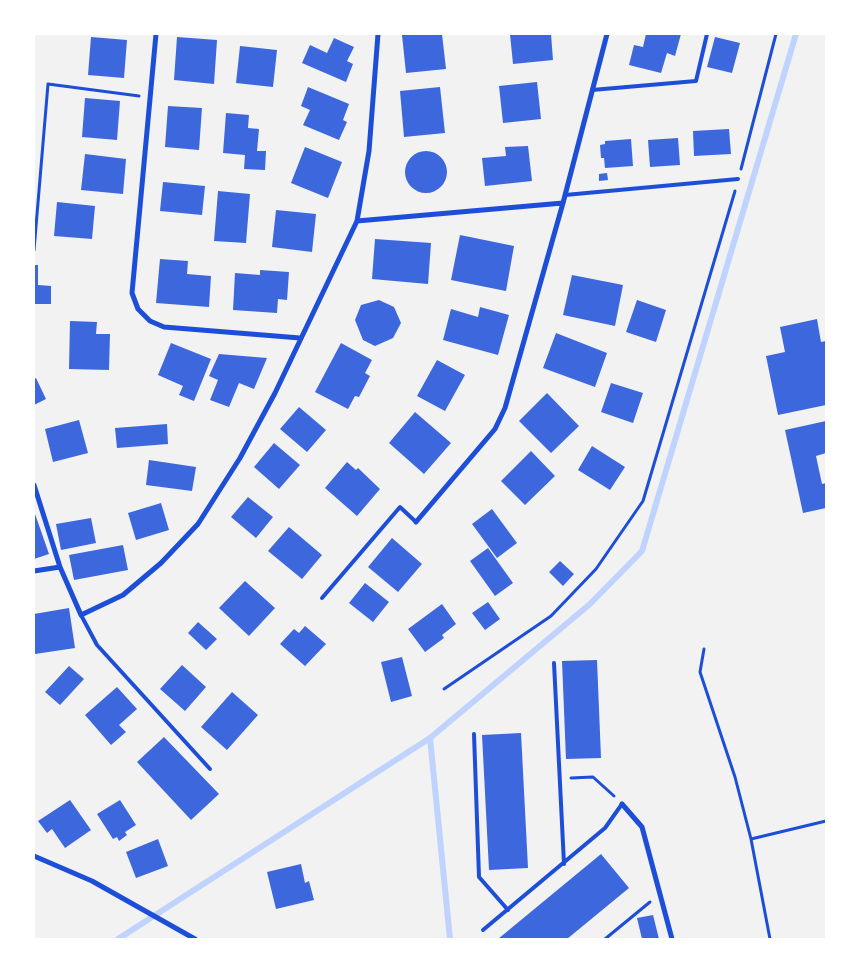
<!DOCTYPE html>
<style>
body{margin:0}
#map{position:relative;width:860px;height:973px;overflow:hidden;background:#f2f2f2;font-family:Quicksand,sans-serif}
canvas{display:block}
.frame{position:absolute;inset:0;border:35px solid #fff;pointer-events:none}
</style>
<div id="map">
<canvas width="860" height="973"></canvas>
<div class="frame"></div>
</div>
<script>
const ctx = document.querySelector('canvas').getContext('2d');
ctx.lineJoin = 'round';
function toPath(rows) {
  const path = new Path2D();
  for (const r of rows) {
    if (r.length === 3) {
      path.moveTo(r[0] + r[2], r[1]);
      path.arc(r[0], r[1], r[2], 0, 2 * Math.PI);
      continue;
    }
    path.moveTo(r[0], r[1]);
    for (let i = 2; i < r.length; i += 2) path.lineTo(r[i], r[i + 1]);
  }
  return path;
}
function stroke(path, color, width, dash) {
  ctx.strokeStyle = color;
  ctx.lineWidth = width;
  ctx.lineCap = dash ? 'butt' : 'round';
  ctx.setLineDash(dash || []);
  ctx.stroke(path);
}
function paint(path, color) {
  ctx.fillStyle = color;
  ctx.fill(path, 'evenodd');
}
stroke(toPath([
 [430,738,450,939],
 [118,939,430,738,590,604,642,551,796,34]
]), '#bfd3fe', 6);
paint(toPath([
 [413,34,442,34,446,69,406,73,402,35],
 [510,34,551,34,553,60,513,64],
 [646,34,681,34,675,56,667,53,661,73,629,65,634,45,643,47],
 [91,37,127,40,124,78,88,75],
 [177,37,217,40,214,84,174,80],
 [715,37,740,43,732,73,707,67],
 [334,38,354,47,347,61,353,64,346,82,302,63,310,45,327,53],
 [240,46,277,50,273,87,236,83],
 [537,82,541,119,503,123,499,86],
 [308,87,349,104,343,120,347,122,339,140,303,125,310,110,301,106],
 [440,87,445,133,404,137,400,91],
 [85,98,120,101,117,140,82,137],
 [168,106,202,108,199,150,165,147],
 [226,113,249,115,248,128,259,129,257,151,266,151,265,170,244,169,245,155,223,153],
 [729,129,731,154,694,156,693,131],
 [678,138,680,165,650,167,648,140],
 [631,139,633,166,605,168,604,158,601,158,600,145,605,144,605,141],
 [528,146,532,181,485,186,482,158,506,156,505,147],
 [305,147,342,162,328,198,291,183],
 [426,172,21],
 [85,154,126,159,123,194,81,190],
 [607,173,608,180,599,181,599,174],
 [163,182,205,186,202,215,160,211],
 [218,191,250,194,246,243,214,241],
 [57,202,95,206,92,239,54,236],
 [276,210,316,214,312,252,272,247],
 [460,235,514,246,506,291,451,280],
 [375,239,431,243,428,284,372,279],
 [160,259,188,261,187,274,211,276,209,307,156,303],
 [34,265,38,265,38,285,51,286,51,304,34,304],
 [260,270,289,272,287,300,278,299,277,313,233,310,235,273,260,275],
 [572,275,623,285,615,326,563,315],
 [379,300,394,307,401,323,393,338,375,346,363,340,355,320,361,305],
 [637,300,666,310,656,342,626,332],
 [480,307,509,315,498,355,443,340,451,309,478,317],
 [817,319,821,342,826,341,826,405,778,415,766,356,785,352,780,327],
 [70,321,97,322,96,334,110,334,109,370,69,369],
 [556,333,607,353,595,387,543,368],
 [171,343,211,359,194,401,179,395,183,386,158,375],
 [341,343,372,360,365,373,370,376,359,397,355,396,348,409,315,392],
 [219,354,267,358,254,389,239,383,229,407,210,400,218,380,209,376],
 [437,360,465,375,445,411,417,396],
 [36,378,46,399,34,405,34,379],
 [611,383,643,393,633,423,601,412],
 [547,393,579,426,551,453,519,421],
 [299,407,326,430,307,452,280,429],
 [415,412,451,443,424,474,389,443],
 [79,420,88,453,53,462,45,429],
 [826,421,826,453,816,456,822,484,826,483,826,508,803,513,785,430],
 [167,424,168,444,117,448,115,428],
 [274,443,300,465,279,489,254,467],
 [592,446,625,467,610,490,578,470],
 [531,451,555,476,525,505,501,481],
 [149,460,196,467,192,491,146,485],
 [347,462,356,470,358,468,380,489,357,516,325,488],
 [248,497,273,517,256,538,231,517],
 [161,503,169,530,136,540,128,513],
 [492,509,517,543,497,558,472,524],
 [34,511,49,554,34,559],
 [91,518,96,543,61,550,56,524],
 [289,527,322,555,302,579,268,551],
 [392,538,422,564,398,592,368,567],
 [123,545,128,570,74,580,69,555],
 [488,548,513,583,495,596,470,561],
 [560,561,574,574,563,586,549,572],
 [245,581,275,608,249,636,219,608],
 [365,583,389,602,373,622,349,603],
 [488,602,500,619,485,630,472,613],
 [442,604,456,624,442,635,444,638,425,652,408,629],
 [69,608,75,648,35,654,34,614],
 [198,622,217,639,206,650,188,633],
 [305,626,326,644,305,666,280,644,294,629,299,633],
 [402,657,412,696,391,702,381,662],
 [597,660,601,758,566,759,562,661],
 [182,665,206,687,185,711,160,689],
 [69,666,84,679,60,705,45,692],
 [117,687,137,709,119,725,126,732,111,745,85,715],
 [232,692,258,715,227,750,201,727],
 [521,733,528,868,489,870,482,735],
 [164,737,219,794,191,820,137,762],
 [70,800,91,830,65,848,52,829,47,833,38,821],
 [120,800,136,825,125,832,127,835,119,841,117,837,113,839,97,814],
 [158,839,168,866,136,878,126,852],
 [601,854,629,888,567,939,498,939],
 [301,864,305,883,309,881,314,900,276,909,267,872],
 [653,915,659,939,642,939,637,918]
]), '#3d67dc');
stroke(toPath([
 [741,169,776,34],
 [34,250,48,84,139,96],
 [704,649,700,672,735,777,751,839,770,939],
 [444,689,551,616,596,569,643,501,735,191],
 [571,778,593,777,614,796],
 [751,839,826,821],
 [605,939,650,902]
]), '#1d4ed8', 3);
stroke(toPath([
 [592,90,696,81,707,34],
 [565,195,738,179],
 [322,598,400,507,416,522],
 [81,615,97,645,210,769],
 [554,663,564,864],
 [474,734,479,877,508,910],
 [483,930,605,828,622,804]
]), '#1d4ed8', 4);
stroke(toPath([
 [156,34,132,293,138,309,150,321,164,327,300,338],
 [563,203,607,34],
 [357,221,563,203,505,408,495,429,416,522],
 [34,485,60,567],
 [34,571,60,567,81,615,123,595,161,563,198,524,240,458,275,393,357,221,369,151,378,34],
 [622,804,642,827,672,939],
 [34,856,92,881,195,939]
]), '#1d4ed8', 5);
</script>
